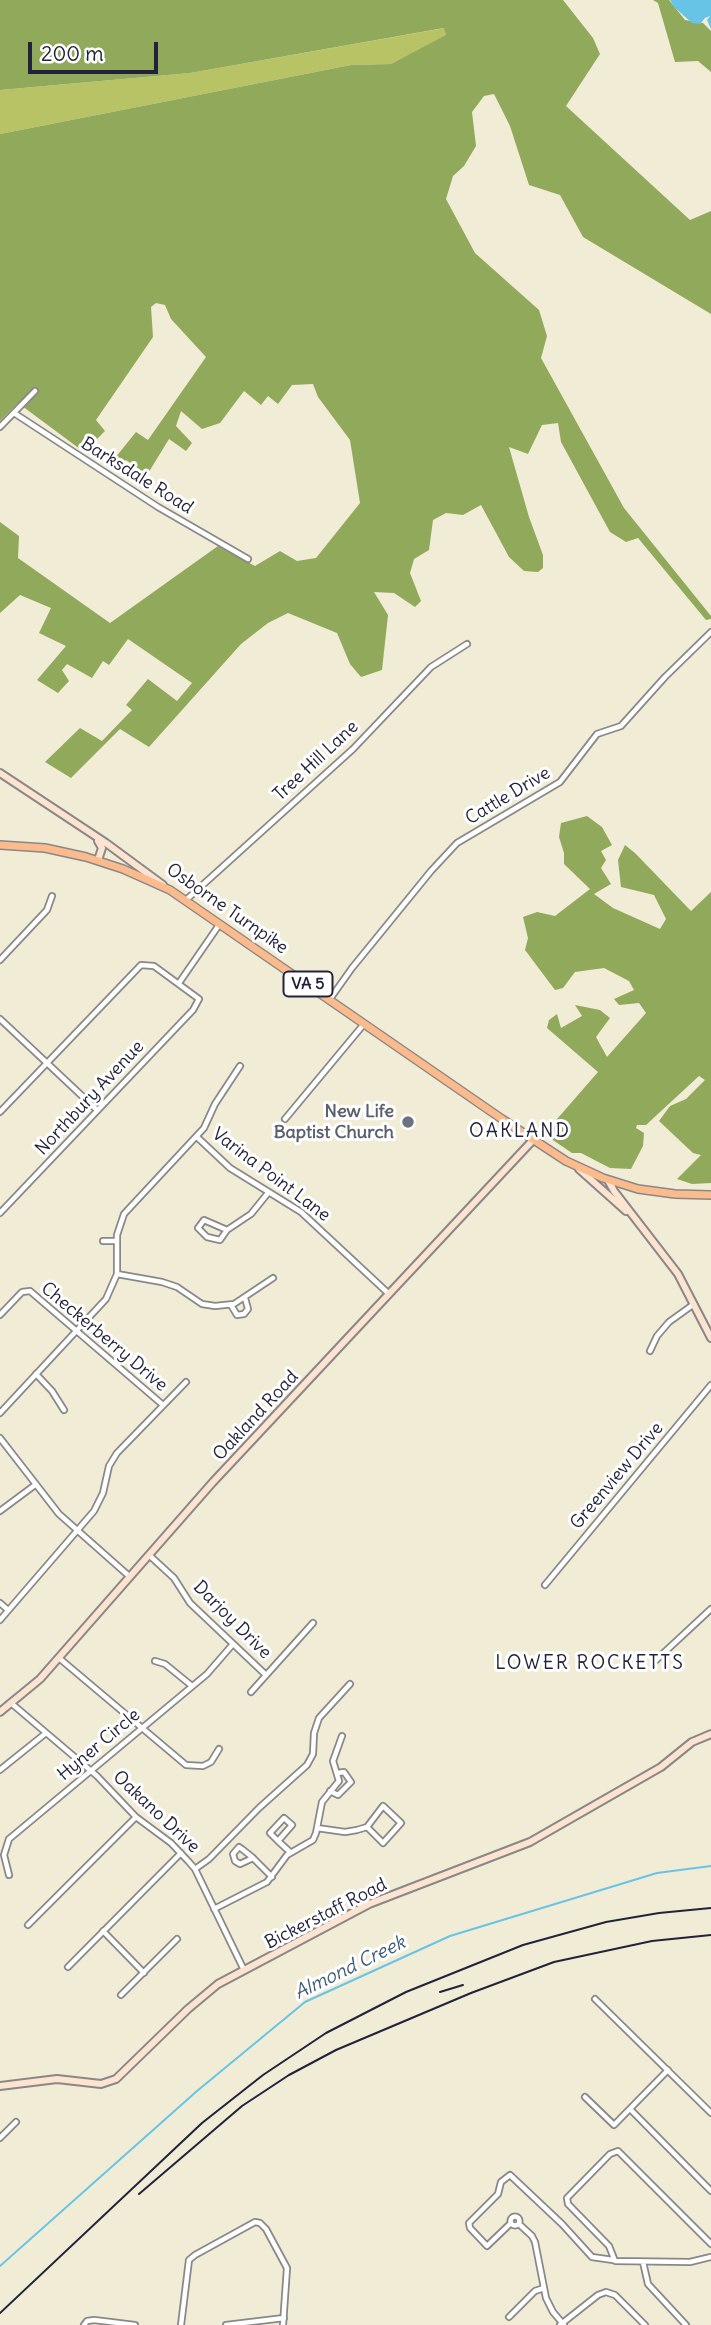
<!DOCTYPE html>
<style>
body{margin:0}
#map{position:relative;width:711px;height:2325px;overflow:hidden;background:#f1ecd6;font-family:Delius,sans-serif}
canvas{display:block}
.scale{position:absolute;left:28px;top:42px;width:130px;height:32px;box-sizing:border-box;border:4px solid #22223b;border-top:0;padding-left:9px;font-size:21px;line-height:24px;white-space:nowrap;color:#22223b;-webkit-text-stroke:5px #fff;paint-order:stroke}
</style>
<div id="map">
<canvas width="711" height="2325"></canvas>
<div class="scale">200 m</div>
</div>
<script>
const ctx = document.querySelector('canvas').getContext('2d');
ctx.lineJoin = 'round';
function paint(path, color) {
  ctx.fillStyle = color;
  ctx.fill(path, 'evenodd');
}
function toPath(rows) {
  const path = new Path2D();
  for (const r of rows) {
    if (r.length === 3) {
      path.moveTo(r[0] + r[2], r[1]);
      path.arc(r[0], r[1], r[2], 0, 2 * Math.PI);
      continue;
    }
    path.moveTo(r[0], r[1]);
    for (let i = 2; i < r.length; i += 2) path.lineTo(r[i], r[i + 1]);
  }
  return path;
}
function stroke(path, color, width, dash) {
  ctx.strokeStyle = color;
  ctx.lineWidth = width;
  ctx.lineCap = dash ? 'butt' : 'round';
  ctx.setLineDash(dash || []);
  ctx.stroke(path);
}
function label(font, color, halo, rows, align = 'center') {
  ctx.font = font + ' Delius,sans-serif';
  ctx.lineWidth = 6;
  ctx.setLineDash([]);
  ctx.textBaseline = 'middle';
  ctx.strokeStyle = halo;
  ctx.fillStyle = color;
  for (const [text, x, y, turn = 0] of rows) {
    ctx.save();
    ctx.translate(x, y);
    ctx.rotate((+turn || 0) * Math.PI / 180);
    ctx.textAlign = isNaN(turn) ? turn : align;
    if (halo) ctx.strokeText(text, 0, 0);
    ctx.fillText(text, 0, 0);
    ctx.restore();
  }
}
paint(toPath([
 [445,28,446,36,391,64,351,65,0,134,0,90,190,73]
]), '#b7c365');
paint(toPath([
 [0,0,563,0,593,38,600,54,566,106,690,220,711,211,711,314,583,237,560,195,529,185,510,126,494,94,484,96,472,112,476,146,464,166,453,176,446,199,475,253,539,310,547,336,541,358,624,508,711,616,711,619,706,620,638,538,626,542,610,532,561,442,558,423,542,425,528,454,509,447,529,517,543,555,543,568,538,572,524,571,509,557,481,505,463,515,446,513,433,520,429,550,414,559,410,573,421,601,415,607,394,593,374,592,388,615,382,670,361,677,350,664,337,633,288,613,268,623,241,644,149,747,120,729,71,778,45,762,80,728,102,741,132,710,126,705,148,679,177,701,192,683,128,639,109,665,103,661,92,678,67,664,62,670,69,681,58,693,37,680,66,646,39,633,51,608,20,595,0,613,0,522,19,536,18,558,110,623,218,546,255,566,280,551,297,561,316,558,360,503,350,440,318,397,313,384,292,385,278,404,268,396,261,405,244,391,220,423,202,429,181,411,176,426,192,443,186,451,169,439,147,475,126,460,119,466,111,463,136,432,148,440,206,357,171,319,165,305,156,303,151,307,153,337,96,420,105,431,84,452,18,403,0,421,0,134,351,65,391,64,446,35,444,28,190,73,0,90],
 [653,0,669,0,685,20,703,23,711,31,711,72,698,61,675,62,658,3],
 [587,816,602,827,612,845,601,851,606,860,601,868,611,884,594,894,613,908,660,929,666,919,654,895,621,887,618,860,625,845,635,853,691,911,711,892,711,1183,692,1184,677,1179,701,1155,693,1153,659,1121,670,1106,686,1099,705,1080,699,1076,646,1125,637,1125,636,1128,644,1133,643,1146,631,1169,610,1168,581,1153,572,1153,544,1134,598,1072,547,1028,549,1020,557,1014,561,1028,582,1016,575,1005,600,1010,610,1018,596,1037,607,1057,646,1013,639,1003,619,1005,614,999,634,990,629,981,604,968,575,972,563,988,555,990,525,950,528,938,523,917,537,912,555,916,590,889,564,864,564,853,559,837,561,823]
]), '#91a95a');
paint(toPath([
 [670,0,711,0,711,29,707,20,710,16,705,18,700,24,692,23,674,7]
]), '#68c4e6');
stroke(toPath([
 [0,2266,197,2091,305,2002,450,1936,657,1873,711,1866]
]), '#68c4e6', 2);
const street = toPath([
 [14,413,158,507,248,559],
 [0,427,35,391],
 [186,900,353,749,431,667,467,644],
 [0,960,47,910,52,896],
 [179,983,219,925],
 [330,999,352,968,431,871,457,843,560,782,597,734,621,726,665,677,711,632],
 [0,1019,97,1110],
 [0,1112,141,965,154,966,199,999,193,1010,0,1213],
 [285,1119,364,1024],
 [197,1137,230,1168,301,1212,389,1294],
 [227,1230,204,1220,198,1228,207,1237,220,1240,227,1230,251,1214,268,1193],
 [103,1241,116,1241],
 [117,1274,162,1282,177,1287,202,1304,215,1306,234,1304,273,1278],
 [231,1305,237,1315,244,1314,248,1309,245,1298],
 [0,1315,22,1292,30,1291,163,1405],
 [650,1351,657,1336,669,1322,694,1304],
 [36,1374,52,1391,64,1410],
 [0,1413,106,1299,117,1274,117,1235,124,1214,204,1128,215,1104,240,1066],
 [0,1438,59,1514,129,1576],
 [0,1511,35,1485],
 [149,1555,174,1578,190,1603,266,1675],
 [545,1585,711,1385],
 [0,1603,8,1610],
 [0,1620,94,1511,103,1493,109,1466,117,1453,186,1382],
 [59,1658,186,1765,203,1766,211,1762,219,1749],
 [155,1661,165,1664,192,1686],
 [655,1661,711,1609],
 [251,1692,313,1623],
 [11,1703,97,1776,136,1817,171,1843,189,1862,195,1869,244,1970],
 [0,1770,46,1733],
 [330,1791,338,1795,351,1782,344,1772,338,1773],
 [317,1828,345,1832,357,1830,367,1827,383,1806,401,1823,383,1843,367,1827],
 [278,1841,292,1825,284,1818,270,1833,278,1841,290,1852],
 [253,1858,240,1864,235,1861,233,1854,239,1847,242,1849,252,1857,272,1877],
 [195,1869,209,1859,259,1808,307,1765,313,1754,314,1733,319,1718,350,1684],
 [9,1875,4,1855,9,1839,207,1674,233,1644],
 [214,1909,267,1882,287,1855,313,1840,316,1833,322,1802,339,1781,333,1761,342,1736],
 [28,1925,136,1817],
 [103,1931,144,1973],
 [68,1967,181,1853],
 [121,1995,177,1939],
 [595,1999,711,2113],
 [585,2097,614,2125,668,2070],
 [630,2109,711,2191],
 [0,2138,16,2122],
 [515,2221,4.5],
 [511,2223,487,2246,470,2228,469,2223,498,2194,501,2182,510,2175,562,2224,592,2257,613,2260],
 [519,2224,532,2236,535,2242,546,2298,553,2312,564,2325],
 [711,2244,618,2151,610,2154,567,2198,568,2204,609,2246,615,2261,690,2262,711,2257],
 [643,2262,648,2284,686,2325],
 [509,2317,535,2291,544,2288],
 [84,2325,87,2321,94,2320,135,2325],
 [181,2325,189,2260,195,2255,255,2222,260,2223,266,2229,287,2268,283,2325],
 [226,2325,284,2318],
 [560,2325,598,2295,606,2292,615,2295,645,2325]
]);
const secondary = toPath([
 [0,773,106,843,163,885],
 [98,841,102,848,98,860],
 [579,1169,626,1211],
 [608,1180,614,1191,678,1274,711,1338],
 [0,1712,40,1679,213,1482,533,1140],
 [0,2086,57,2079,101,2084,116,2079,188,2009,218,1984,369,1904,530,1842,661,1767,692,1742,711,1734]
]);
const primary = toPath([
 [0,845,45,848,86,857,123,869,170,890,502,1119,566,1161,603,1178,638,1189,675,1194,711,1195]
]);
stroke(street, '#8a8788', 8);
stroke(secondary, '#8a8788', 10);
stroke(primary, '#8a8788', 10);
stroke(street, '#fff', 4.5);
stroke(secondary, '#fde4d1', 6);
stroke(primary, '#fbbb8c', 7);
stroke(toPath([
 [440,1992,463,1985],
 [139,2194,242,2106,289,2075,336,2050,471,1993,554,1962,652,1941,711,1935],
 [0,2313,202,2123,263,2075,326,2033,406,1992,523,1945,606,1922,659,1913,711,1908]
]), '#22223b', 2);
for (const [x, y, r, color] of [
 [408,1122,7,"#6b7280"]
]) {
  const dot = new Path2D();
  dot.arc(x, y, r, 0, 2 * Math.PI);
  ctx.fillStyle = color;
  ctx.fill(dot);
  stroke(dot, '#fff', 2.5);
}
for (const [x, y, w] of [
 [308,984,49]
]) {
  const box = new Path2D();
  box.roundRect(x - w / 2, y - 12.5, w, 25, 5);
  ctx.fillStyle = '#fff';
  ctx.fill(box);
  stroke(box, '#22223b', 2);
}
label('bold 16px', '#22223b', null, [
 ["VA 5",308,984]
]);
label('18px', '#22223b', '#fff', [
 ["Barksdale Road",137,476,32],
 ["Tree Hill Lane",316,761,-43],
 ["Cattle Drive",508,796,-31],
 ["Osborne Turnpike",227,909,35],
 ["Northbury Avenue",90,1098,-47],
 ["Varina Point Lane",271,1175,37],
 ["Checkerberry Drive",104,1337,40],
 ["Oakland Road",256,1416,-47],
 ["Greenview Drive",617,1476,-50],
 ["Darjoy Drive",232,1620,45],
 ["Hyner Circle",99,1745,-40],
 ["Oakano Drive",156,1812,43],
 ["Bickerstaff Road",326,1914,-27]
]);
label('bold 18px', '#5b616d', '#fff', [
 ["New Life",394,1112],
 ["Baptist Church",394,1133]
], 'right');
ctx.letterSpacing = '2px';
label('19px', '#22223b', '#fff', [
 ["OAKLAND",520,1132],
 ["LOWER ROCKETTS",590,1664]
]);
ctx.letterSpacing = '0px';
label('italic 19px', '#3a5b77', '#fff', [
 ["Almond Creek",350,1968,-26]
]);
</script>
